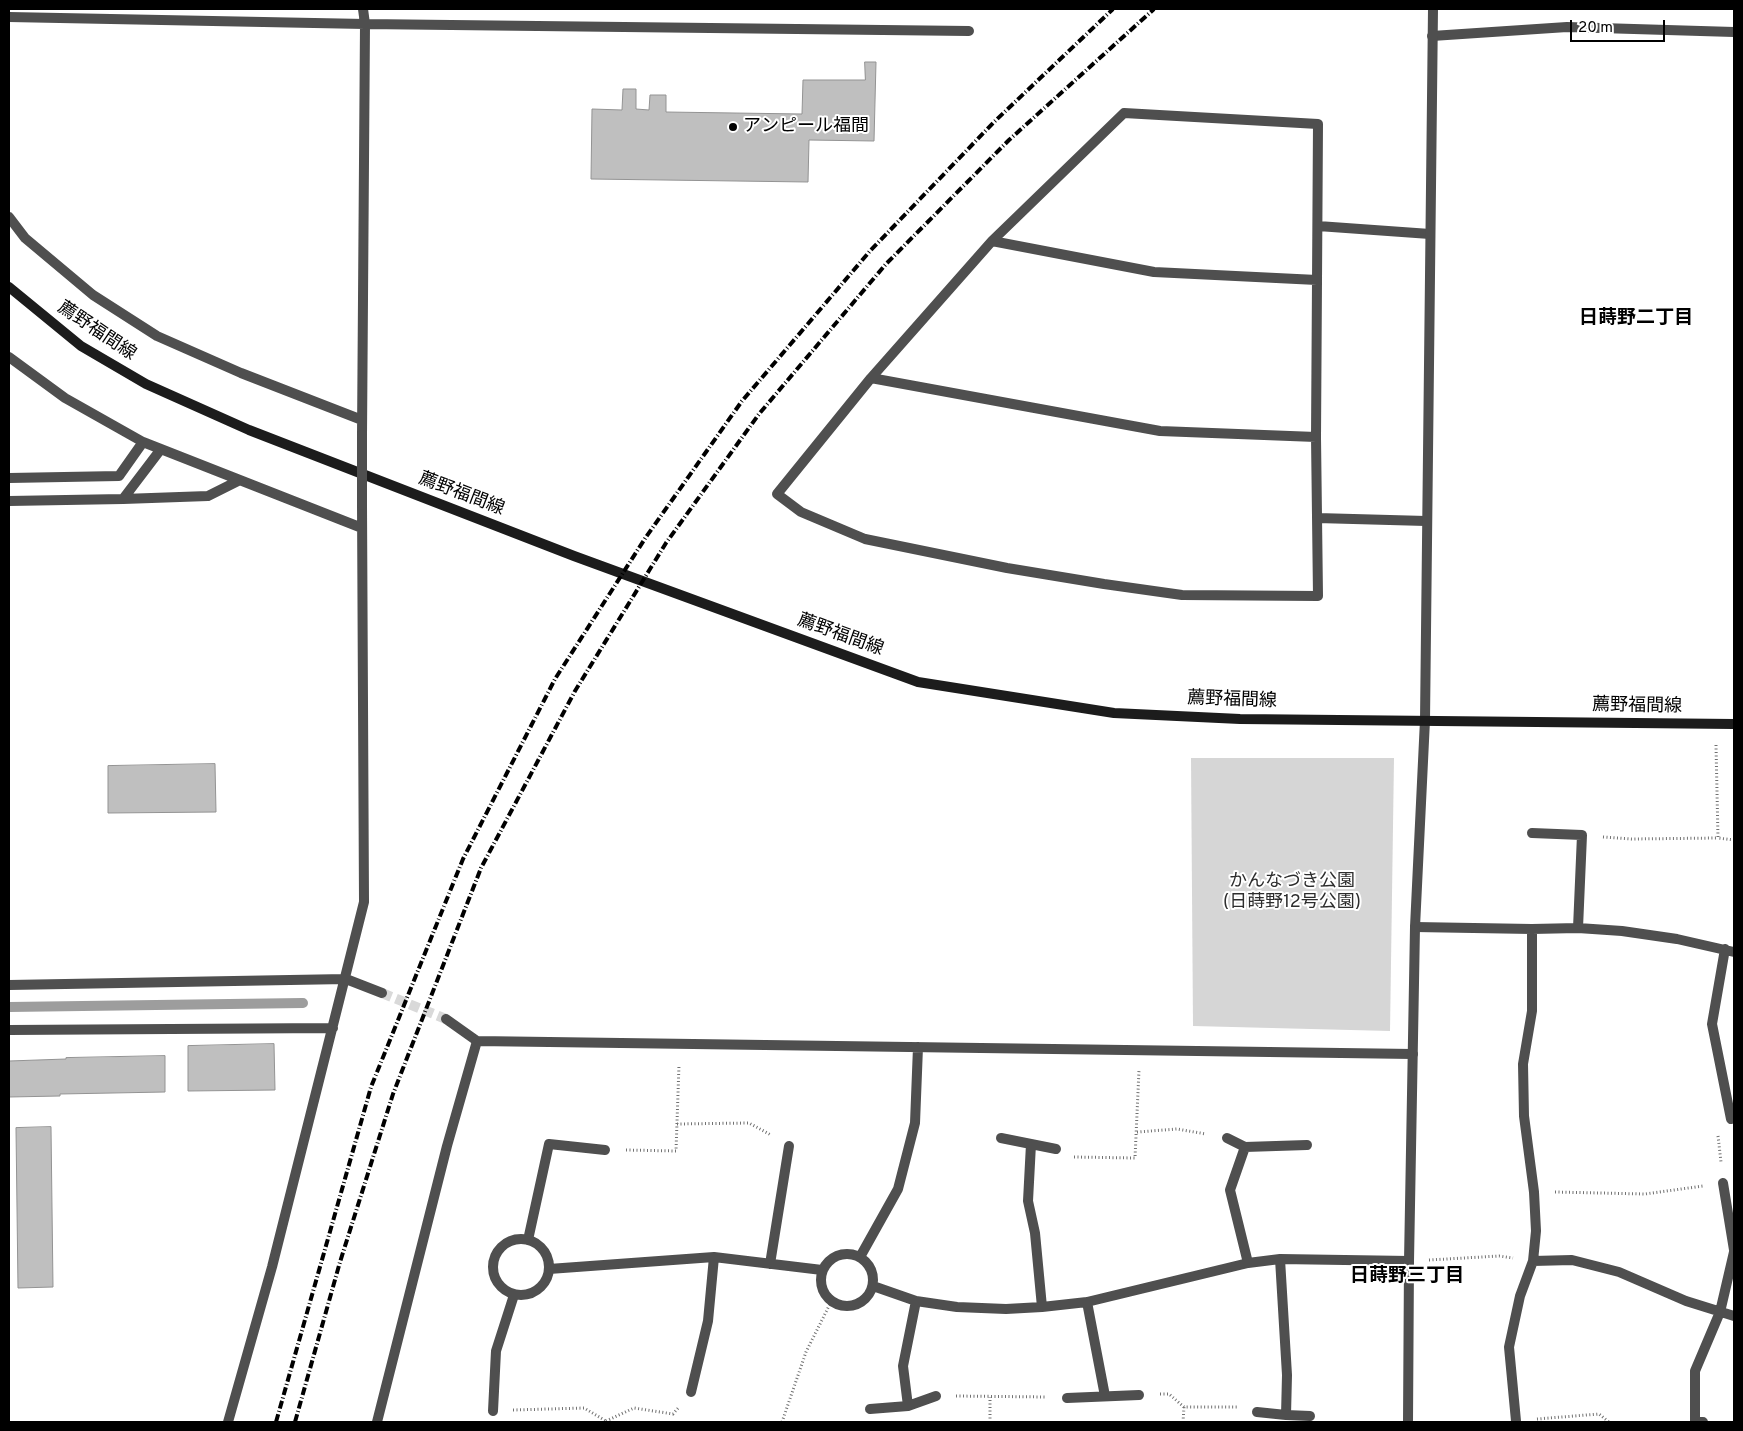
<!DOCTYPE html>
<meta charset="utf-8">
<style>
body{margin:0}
#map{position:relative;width:1743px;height:1431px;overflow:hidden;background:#fff;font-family:Overpass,sans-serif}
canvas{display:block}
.frame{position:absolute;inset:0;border:10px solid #000;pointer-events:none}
.scale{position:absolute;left:1570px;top:20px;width:95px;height:22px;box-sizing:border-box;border:2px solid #000;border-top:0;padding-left:6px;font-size:15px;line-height:18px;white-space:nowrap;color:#000;-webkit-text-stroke:4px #fff;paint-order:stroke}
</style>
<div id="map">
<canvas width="1743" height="1431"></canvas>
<div class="frame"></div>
<div class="scale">20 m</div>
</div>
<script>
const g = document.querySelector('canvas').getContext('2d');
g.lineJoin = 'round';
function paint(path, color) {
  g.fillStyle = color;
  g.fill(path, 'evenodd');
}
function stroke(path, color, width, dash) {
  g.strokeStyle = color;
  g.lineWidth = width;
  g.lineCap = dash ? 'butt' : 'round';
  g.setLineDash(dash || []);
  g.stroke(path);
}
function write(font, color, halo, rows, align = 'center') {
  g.font = font + ' Overpass,"Noto Sans JP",sans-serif';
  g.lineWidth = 4;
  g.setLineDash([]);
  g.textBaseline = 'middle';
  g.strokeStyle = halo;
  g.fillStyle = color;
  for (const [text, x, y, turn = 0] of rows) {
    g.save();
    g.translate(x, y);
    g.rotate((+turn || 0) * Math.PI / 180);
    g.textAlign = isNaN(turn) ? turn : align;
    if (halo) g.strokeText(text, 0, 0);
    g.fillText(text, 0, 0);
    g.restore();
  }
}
const green = new Path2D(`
 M1191,758H1394L1390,1031L1193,1026Z`);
const stream = new Path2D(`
 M9,1007L303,1003`);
const building = new Path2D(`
 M865,62H876L874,141L809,140L808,182L591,179L592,109L622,110L623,89H636V109L649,110L650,95H666V112L802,114L803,80H865Z
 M215,764L216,812L108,813V766Z
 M274,1044L275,1090L188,1091V1046Z
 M165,1056V1092L60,1094V1096L9,1097V1061L66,1059V1058Z
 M51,1127L53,1287L18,1288L16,1128Z`);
const minorTunnel = new Path2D(`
 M382,993L446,1019`);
const path = new Path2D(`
 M1716,745L1718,838L1734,840
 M1603,837L1631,839L1718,838
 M677,1124L749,1123L771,1135
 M1137,1132L1177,1129L1206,1134
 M1718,1136L1721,1162
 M626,1150L676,1151L679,1065
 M1074,1157L1135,1158L1139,1070
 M1555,1192L1645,1194L1703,1186
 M1429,1260L1499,1256L1513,1258
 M1160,1394H1169L1184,1407H1238
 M956,1396L1047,1397
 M513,1410L584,1408L606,1421
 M1537,1419L1599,1414L1609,1422
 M606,1421L634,1408L673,1414L679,1407
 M782,1422L806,1352L831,1302
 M990,1422V1397
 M1183,1422L1184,1407`);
const minor = new Path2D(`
 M9,17L365,24L969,31
 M1432,36L1567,27L1734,32
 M1124,113L1318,124L1316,437L1318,596L1182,595L1104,584L1007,568L865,539L801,512L777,494L871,378L992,241Z
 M9,217L25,238L93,295L157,336L241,373L362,420
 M1318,226L1430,234
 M992,241L1154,272L1317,280
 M9,357L65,398L143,442L362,528
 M871,378L1160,431L1316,437
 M362,435L365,24L363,9
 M9,478L119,476L143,442
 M123,499L208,496L240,480
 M9,501L123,499L161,449
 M1317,518L1426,521
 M1532,833L1582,835L1578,928
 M1415,927L1532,929L1578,928L1622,931L1677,939L1734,952
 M1532,929V1011L1523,1064L1524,1116L1534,1192L1536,1231L1533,1261L1572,1260L1619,1272L1686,1301L1734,1316
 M1725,949L1712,1024L1731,1119
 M9,985L346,979L382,993
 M446,1019L477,1041L1413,1054
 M9,1030L333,1028
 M1001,1138L1056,1149
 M1227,1138L1245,1147L1307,1145
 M1031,1144L1028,1201L1035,1233L1042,1307
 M1245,1147L1230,1190L1248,1263
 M1723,1183L1734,1250
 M493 1267a28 28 0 1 1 56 0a28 28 0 1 1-56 0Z
 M528,1240L549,1144L605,1150
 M821 1280a26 26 0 1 1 52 0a26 26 0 1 1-52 0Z
 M860,1257L898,1189L915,1123L918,1047
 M770,1264L789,1146
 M549,1269L714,1257L822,1270
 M873,1286L916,1301L957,1307L1006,1309L1042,1307L1087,1302L1248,1263L1280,1259L1409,1261
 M916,1301L903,1366L908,1406L936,1396
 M1087,1302L1105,1396
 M691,1392L708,1321L714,1257
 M1067,1398L1139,1395
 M870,1409L908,1406
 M493,1411L496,1351L514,1295
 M1257,1412L1286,1415L1287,1375L1280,1259
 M1286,1415L1310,1416
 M1516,1421L1509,1347L1520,1296L1533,1261
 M228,1422L272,1267L364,902L362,505
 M377,1422L447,1146L477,1041
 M1703,1422H1695V1371L1720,1312L1734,1252`);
const tertiary = new Path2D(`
 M1408,1422L1409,1261L1415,927L1425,720L1433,9`);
const secondary = new Path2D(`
 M9,287L81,346L146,384L249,430L574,556L918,682L1114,713L1240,719L1734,724`);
const rail = new Path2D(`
 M276,1422L371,1087L463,859L555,679L646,537L742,401L870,251L994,122L1113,9
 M295,1422L340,1262L393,1094L481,868L575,691L666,543L759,414L886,264L1009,140L1154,9`);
const minorBridge = new Path2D(`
 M362,435V505`);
const markers = [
 [733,127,5,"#000"]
];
const poiNames = [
 ["アンピール福間",743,127]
];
const streetNames = [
 ["薦野福間線",96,332,34],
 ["薦野福間線",461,495,21],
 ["薦野福間線",840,636,20],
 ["薦野福間線",1232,701,2],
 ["薦野福間線",1637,707,1]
];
const parkNames = [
 ["かんなづき公園",1292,882],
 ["(日蒔野12号公園)",1292,903]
];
const neighbourhoodNames = [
 ["日蒔野二丁目",1636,319],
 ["日蒔野三丁目",1407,1277]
];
paint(green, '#d6d6d6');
stroke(stream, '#9d9d9d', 10);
paint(building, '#bfbfbf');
stroke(building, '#939393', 1);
stroke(minorTunnel, '#d9d9d9', 10, [10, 5]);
stroke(path, '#717171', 3, [1, 2.5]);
stroke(minor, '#4f4f4f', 10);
stroke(tertiary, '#4f4f4f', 10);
stroke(secondary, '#1c1c1c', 10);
stroke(rail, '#000', 4, [8, 2.5, 1, 2.5]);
stroke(minorBridge, '#4f4f4f', 10);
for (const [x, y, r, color] of markers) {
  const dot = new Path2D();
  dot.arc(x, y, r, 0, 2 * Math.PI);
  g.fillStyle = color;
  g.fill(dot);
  stroke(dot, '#fff', 2);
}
write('18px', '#000', '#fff', poiNames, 'left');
write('18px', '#000', '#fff', streetNames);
write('18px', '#2d2d2d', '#fff', parkNames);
write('bold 19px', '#000', '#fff', neighbourhoodNames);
</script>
